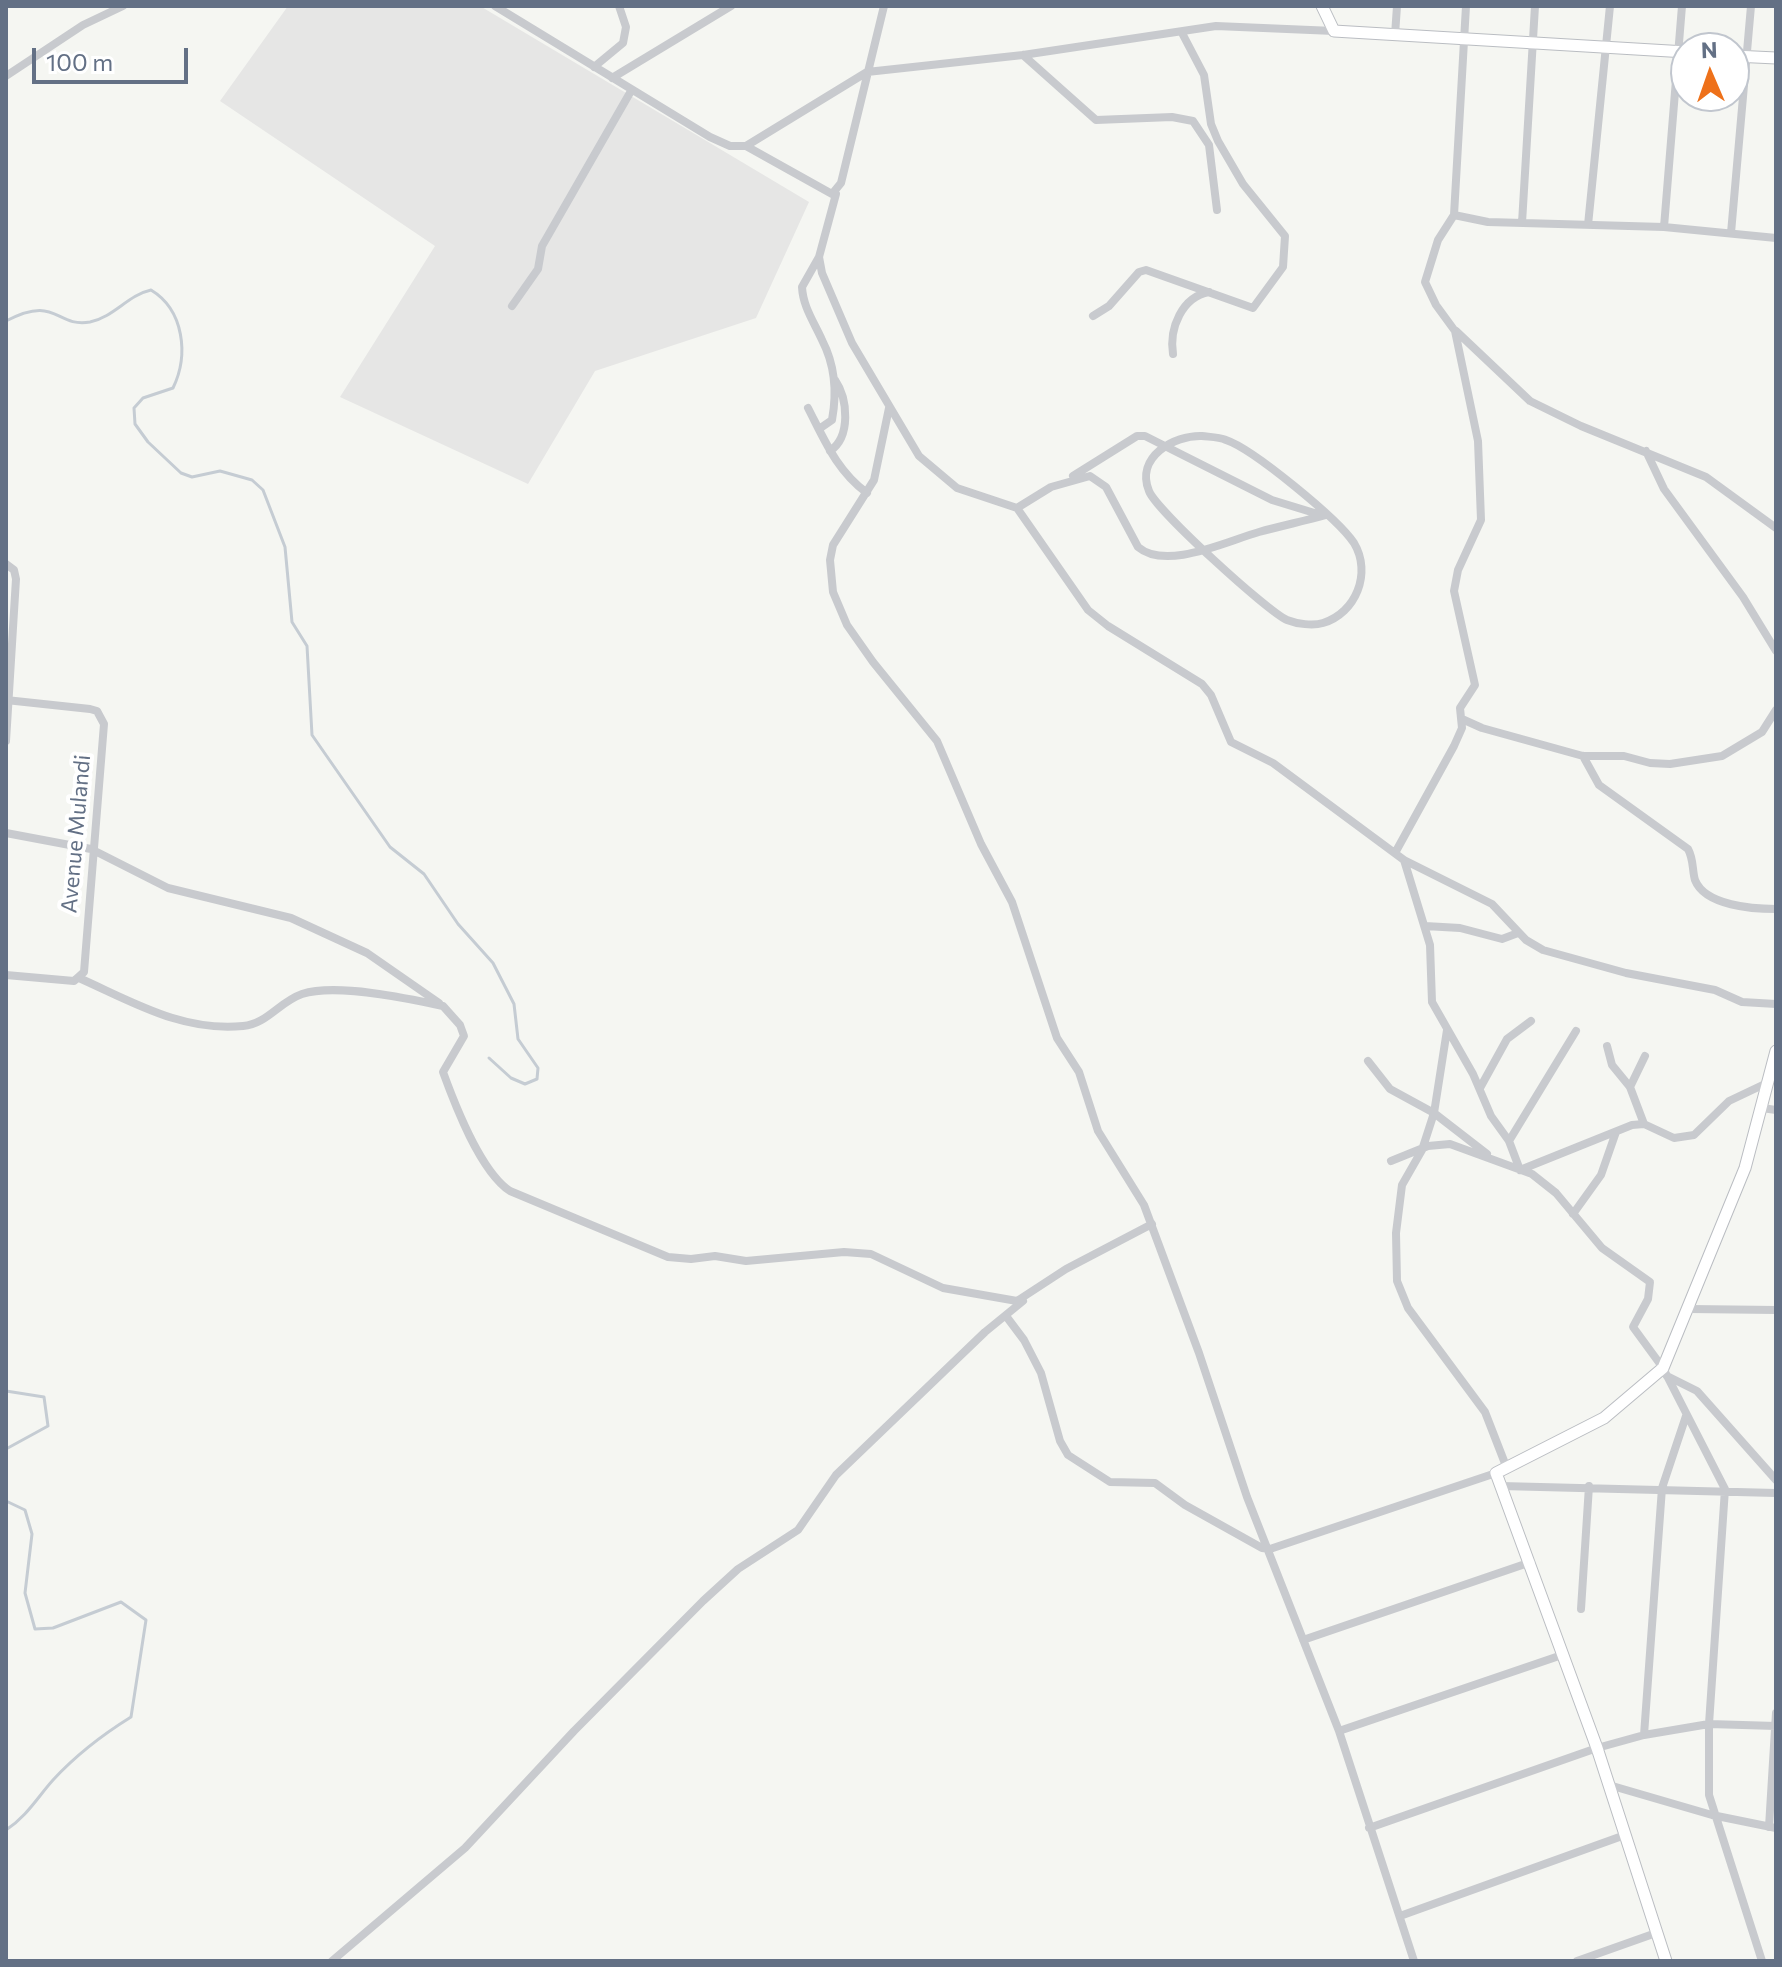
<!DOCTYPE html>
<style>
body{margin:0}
#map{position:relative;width:1782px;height:1967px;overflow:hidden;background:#f5f6f2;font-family:Commissioner,sans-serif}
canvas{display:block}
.frame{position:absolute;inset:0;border:8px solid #637085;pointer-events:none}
.north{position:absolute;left:1670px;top:32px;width:80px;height:80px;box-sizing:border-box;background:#fff;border:2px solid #c1c6ce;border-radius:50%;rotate:358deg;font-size:22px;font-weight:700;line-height:32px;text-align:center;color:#637085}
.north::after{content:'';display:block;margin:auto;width:28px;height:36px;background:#ee711a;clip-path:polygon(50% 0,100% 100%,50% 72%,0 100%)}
.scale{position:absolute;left:32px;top:48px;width:156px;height:36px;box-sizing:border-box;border:4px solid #637085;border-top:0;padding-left:10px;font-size:24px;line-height:28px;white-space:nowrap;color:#637085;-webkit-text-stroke:6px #fff;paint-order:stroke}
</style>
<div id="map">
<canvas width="1782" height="1967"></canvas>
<div class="frame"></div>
<div class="north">N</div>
<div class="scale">100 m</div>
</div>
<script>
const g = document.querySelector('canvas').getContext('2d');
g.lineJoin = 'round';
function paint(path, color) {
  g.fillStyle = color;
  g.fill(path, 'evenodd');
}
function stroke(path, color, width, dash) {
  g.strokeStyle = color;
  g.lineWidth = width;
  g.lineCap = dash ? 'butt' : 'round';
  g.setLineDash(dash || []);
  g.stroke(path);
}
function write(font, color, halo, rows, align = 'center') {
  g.font = font + ' Commissioner,sans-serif';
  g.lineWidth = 8;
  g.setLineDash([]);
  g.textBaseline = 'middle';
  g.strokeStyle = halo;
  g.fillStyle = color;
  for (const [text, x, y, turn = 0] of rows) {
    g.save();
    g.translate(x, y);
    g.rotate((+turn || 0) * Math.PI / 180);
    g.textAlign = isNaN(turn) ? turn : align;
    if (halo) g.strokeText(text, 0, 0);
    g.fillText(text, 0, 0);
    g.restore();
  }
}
const built = new Path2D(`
 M288,6H480L809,202L756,318L595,371L528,484L340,397L435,246L220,101Z`);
const stream = new Path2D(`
 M6,321C57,294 55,328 90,322C114,317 128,295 151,290C184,310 189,355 173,388L143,398L134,408L135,424L148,442L181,473L192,477L220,471L252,480L263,490L285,547L292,622L307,646L312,735L390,847L424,874L458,924L493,963L514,1004L518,1039L538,1068L537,1079L525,1084L511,1078L489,1058
 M6,1391L44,1397L48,1426L6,1449
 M6,1501L25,1510L32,1534L25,1593L35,1629L53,1628L121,1602L146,1620L131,1717C102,1735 76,1755 53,1780C37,1798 27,1816 6,1830`);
const street = new Path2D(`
 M495,6L710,137L730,146H746L832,194L841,183L884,6
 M1395,35L1397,6
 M1023,55L1096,120L1172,117L1193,121L1209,145L1217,210
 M594,67L623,43L626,27L619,6
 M6,76L83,25L123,6
 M612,78L731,6
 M746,146L867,72L1023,55L1216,26L1334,31
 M836,194L819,257L822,273L852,343L919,456L957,488L1017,508L1088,610L1108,626L1202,684L1211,695L1231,742L1273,763L1404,860L1492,904L1526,940L1543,950L1626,973L1715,990L1742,1002L1776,1004
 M1454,215L1488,222L1664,227L1776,238
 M1522,223L1535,6
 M1588,225L1610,6
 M1664,227L1682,6
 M1731,233L1751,6
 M819,257L802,287C803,307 814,322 822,340C835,365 837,393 832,420L819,429
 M512,306L538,269L542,246L631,91
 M1093,316L1109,306L1139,272L1146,270L1253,308L1283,267L1285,236L1243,184L1218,141L1211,124L1204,75L1182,33
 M1456,331L1530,401L1581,426L1706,477L1776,528
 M1173,354C1169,328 1182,297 1209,292
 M808,408C825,441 837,471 867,493
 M889,408L874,480L833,545L830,560L833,592L847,625L873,662L937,741L981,844L1012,902L1057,1038L1079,1072L1098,1131L1144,1205L1199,1353L1247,1497L1339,1731L1414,1961
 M1202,436C1210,437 1219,437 1226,440C1253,449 1338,519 1354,543C1372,573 1356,613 1323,623C1313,626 1297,624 1287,620C1268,612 1156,510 1149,491C1135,457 1174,435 1202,436Z
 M830,451C851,437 848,399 835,380
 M1646,451L1664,489L1743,597L1776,651
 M1073,476L1137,436H1145L1272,500L1321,515
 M1017,508L1051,487L1090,476L1106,487L1138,547C1166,571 1227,541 1259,532C1281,526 1304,521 1326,515
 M6,564L14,570L16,579L6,741
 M6,700L90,709L97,711L104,724L84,972L74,981L6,975
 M1462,719L1482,728L1583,756H1624L1650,763L1670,764L1722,756L1762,732L1776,710
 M1583,756L1599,785L1688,849C1694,860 1692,870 1695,880C1705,906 1754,909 1776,909
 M6,833L91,849L168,888L291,918L367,953L439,1003
 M1395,853L1454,746L1462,728L1460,708L1475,685L1454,591L1458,570L1481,520L1478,441L1455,331L1436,305L1425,282L1438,240L1454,215L1466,6
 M1404,860L1430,945L1432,1002L1473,1074L1491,1116L1509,1141L1520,1170
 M1425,926L1460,928L1502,939L1518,933
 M79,978C133,1002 182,1032 243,1026C267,1024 279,1002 302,994C336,983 407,998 443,1006L460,1025L464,1036L443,1072C455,1105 480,1171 510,1191L668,1257L691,1259L715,1256L746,1261L844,1252L871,1254L943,1288L1017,1301L1066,1269L1152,1224
 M1447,1030L1434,1113L1422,1150L1402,1185L1396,1233L1397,1281L1408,1308L1485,1412L1506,1466
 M1607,1046L1612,1065L1630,1087L1644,1124
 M1368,1061L1390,1089L1434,1113L1487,1154
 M1630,1087L1645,1056
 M1480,1088L1507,1039L1531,1021
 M1762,1108L1776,1110
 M1509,1141L1576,1031
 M1391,1161L1428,1146L1450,1144L1532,1174L1556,1193L1602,1248L1650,1282L1648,1299L1633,1327L1663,1368L1725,1489L1709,1724V1795L1762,1961
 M1520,1170L1632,1125L1644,1124L1674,1138L1694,1135L1729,1101L1769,1082
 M1573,1214L1601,1175L1616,1132
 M1690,1309L1776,1310
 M1006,1316L1024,1340L1041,1373L1060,1441L1068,1455L1110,1482L1155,1483L1185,1505L1262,1548L1270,1549L1496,1473
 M1667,1376L1697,1391L1776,1480
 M1501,1486L1776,1493
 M1581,1609L1589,1486
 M1303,1640L1531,1562
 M1339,1731L1562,1655
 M1644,1735L1709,1724L1776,1726
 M1609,1785L1712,1815L1776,1828
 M1769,1827L1776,1713
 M1369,1828L1597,1748L1644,1735L1662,1488L1686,1416
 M1400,1916L1625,1835
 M332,1961L465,1848L574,1731L703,1601L738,1569L798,1530L836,1475L985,1332L1023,1301
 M1577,1961L1656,1933`);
const secondary = new Path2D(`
 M1322,6L1334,31L1686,52
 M1734,56L1776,58
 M1666,1961L1597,1748L1496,1473L1604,1418L1663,1368L1745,1168L1776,1051`);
const streetNames = [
 ["Avenue Mulandi",76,834,-85]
];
paint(built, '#e6e6e5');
stroke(stream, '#c5ccd3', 3);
stroke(secondary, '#babdc2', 13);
stroke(street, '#c8cace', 8);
stroke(secondary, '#fff', 11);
write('22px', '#637085', '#fff', streetNames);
</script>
